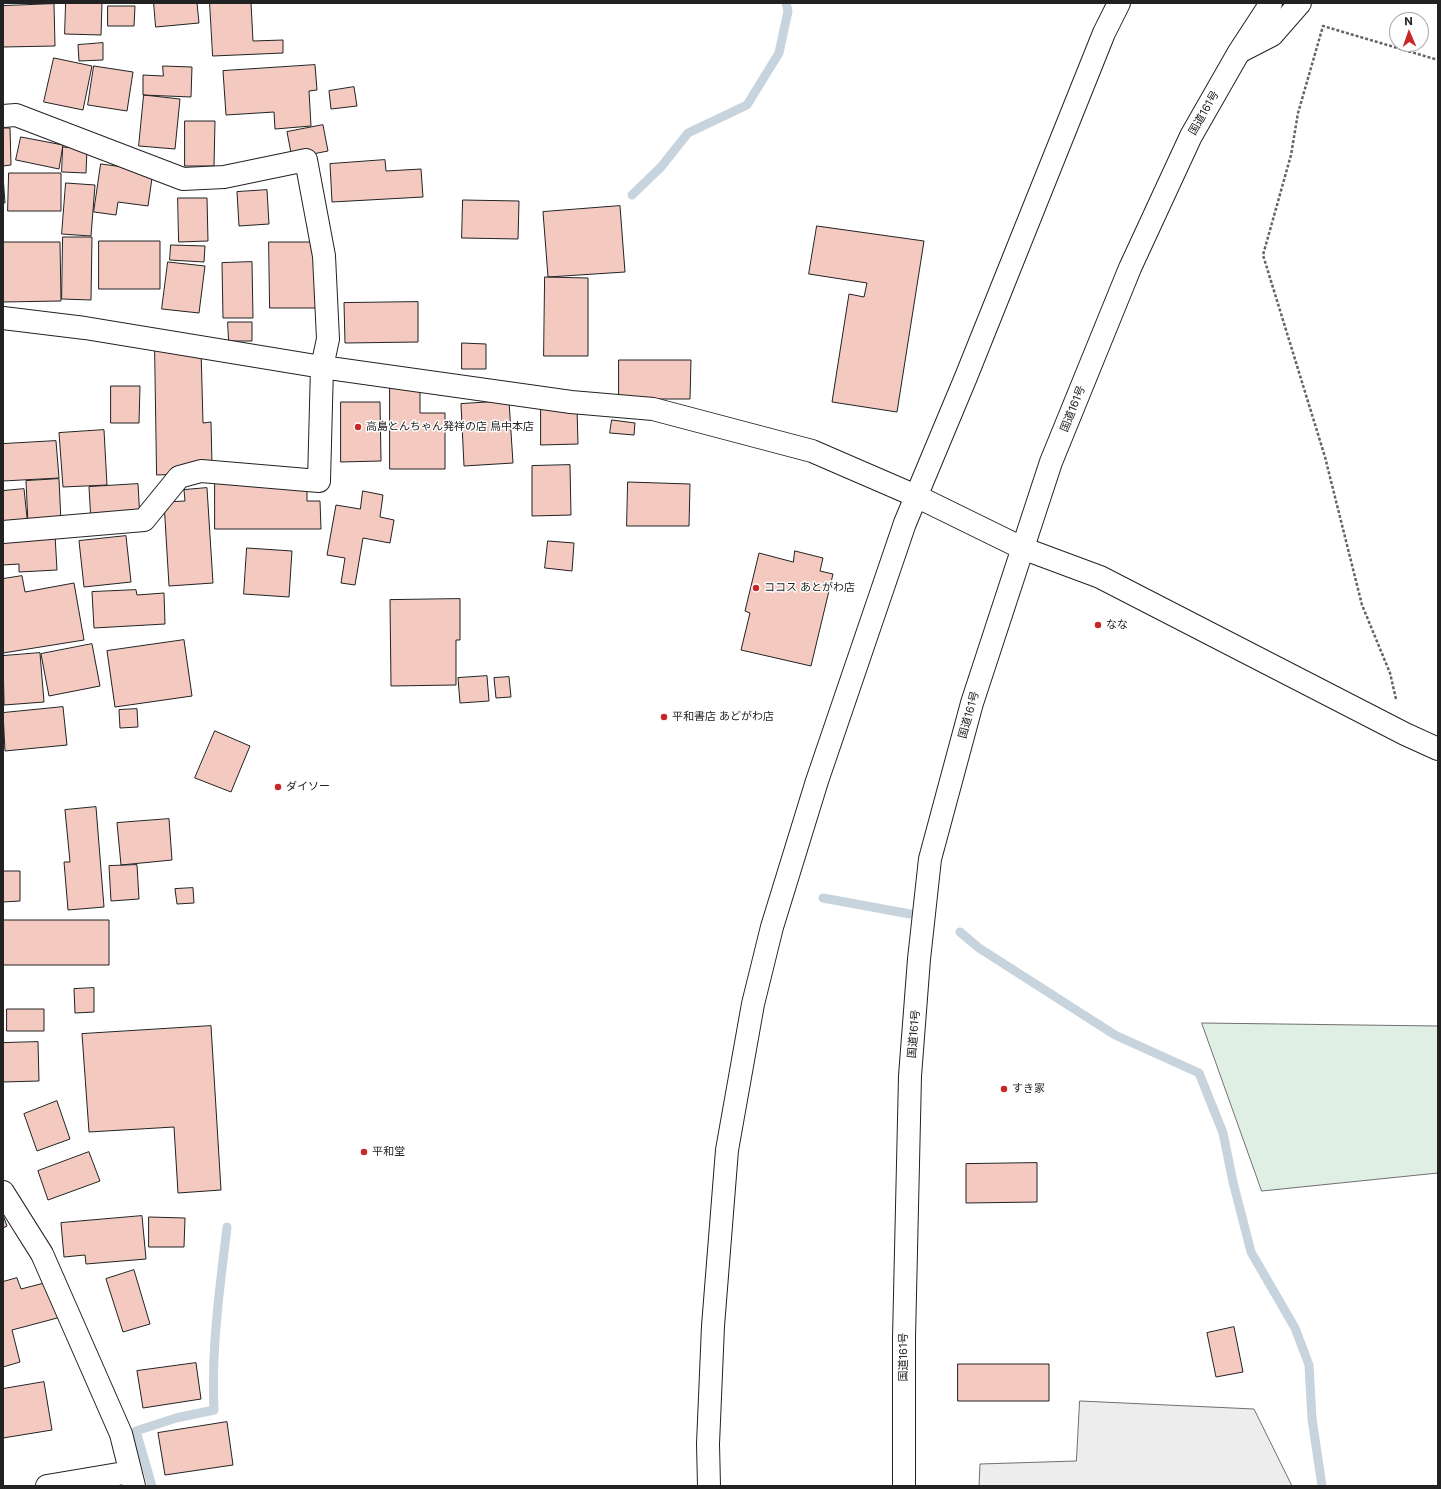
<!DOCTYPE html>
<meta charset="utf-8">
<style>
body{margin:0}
#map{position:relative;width:1441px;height:1489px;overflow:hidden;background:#fff;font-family:Inter,sans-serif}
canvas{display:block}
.frame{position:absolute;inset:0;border:4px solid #222;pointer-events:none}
.north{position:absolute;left:1389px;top:12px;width:40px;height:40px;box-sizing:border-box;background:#fff;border:1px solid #a7a7a7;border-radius:50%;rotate:358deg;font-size:11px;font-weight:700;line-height:16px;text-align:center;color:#222}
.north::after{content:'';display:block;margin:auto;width:14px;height:18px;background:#c62828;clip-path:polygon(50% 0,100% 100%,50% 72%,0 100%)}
</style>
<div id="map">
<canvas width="1441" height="1489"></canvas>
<div class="frame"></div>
<div class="north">N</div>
</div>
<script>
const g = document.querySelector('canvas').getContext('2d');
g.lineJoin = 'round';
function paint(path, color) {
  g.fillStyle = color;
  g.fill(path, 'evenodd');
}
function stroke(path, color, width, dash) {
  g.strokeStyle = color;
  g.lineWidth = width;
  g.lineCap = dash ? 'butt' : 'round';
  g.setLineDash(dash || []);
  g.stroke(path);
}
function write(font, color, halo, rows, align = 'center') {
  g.font = font + ' Inter,"Noto Sans JP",sans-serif';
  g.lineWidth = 3;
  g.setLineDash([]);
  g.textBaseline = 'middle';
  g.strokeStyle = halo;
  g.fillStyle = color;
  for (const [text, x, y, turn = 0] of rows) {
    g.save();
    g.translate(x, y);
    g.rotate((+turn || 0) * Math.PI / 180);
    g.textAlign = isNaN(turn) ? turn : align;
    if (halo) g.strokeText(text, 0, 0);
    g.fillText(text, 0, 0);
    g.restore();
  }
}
const green = new Path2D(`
 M1202,1023L1438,1026V1173L1262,1191Z`);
const parking = new Path2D(`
 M1080,1401L1254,1409L1292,1486H979L980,1464L1076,1461Z`);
const stream = new Path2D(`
 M632,195L661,167L688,133L747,105L779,53L788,11L786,3
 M823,898L910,914
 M960,932L979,948L1115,1035L1199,1073L1223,1133L1233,1182L1251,1252L1295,1328L1309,1365L1312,1419L1322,1486
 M152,1486L136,1431L176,1418L214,1410C211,1349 220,1287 227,1227`);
const building = new Path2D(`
 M66,3H102L101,35L65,34Z
 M154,3H197L199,23L156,27Z
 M210,3H251L253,41L283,40V53L213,56Z
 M54,4L55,46L3,47V6Z
 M108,6H135L134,26H108Z
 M103,43V60L79,61L78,45Z
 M54,58L92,66L83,110L44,102Z
 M315,65L317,90L309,91L311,126L275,129L274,112L226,115L223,71Z
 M94,66L133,72L127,111L88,105Z
 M163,66L192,67L191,97L143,95V75L163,76Z
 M354,87L357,106L331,109L329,91Z
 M144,95L180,99L175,149L139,146Z
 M185,121H215L214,166H185Z
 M323,125L328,151L292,158L287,132Z
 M3,128H10L11,165L3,166Z
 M21,137L63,145L59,169L16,160Z
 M63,147L87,149L86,173L62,172Z
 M385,160L386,171L421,169L423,197L332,202L330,164Z
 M101,164L153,171L148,206L118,202L116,215L94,212Z
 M9,173H61V211H8Z
 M3,176L5,203H3Z
 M66,183L95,185L91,236L62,234Z
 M267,190L269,224L239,226L237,192Z
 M178,198H207L208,241L179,242Z
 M463,200L519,201L518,239L462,238Z
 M620,206L625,272L548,277L543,212Z
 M817,226L924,241L897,412L832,402L849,294L864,297L867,283L809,274Z
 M63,237H92L91,300L62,299Z
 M99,241H160V289H99Z
 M3,242H60L61,301L3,302Z
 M269,242H318V308H270Z
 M171,245L205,246L204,262L170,260Z
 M168,262L205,266L199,313L162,309Z
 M252,262L253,318H223L222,263Z
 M545,277L588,278V356H544Z
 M418,302V342L345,343L344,303Z
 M228,322H252V341H229Z
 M462,343L486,344V369H462Z
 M155,349H201L203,423L211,422L212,465L183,474L157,475Z
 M619,360H691L690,399H619Z
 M111,386H140L139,423H111Z
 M390,387H420V413H445V469H390Z
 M509,401L513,463L464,466L461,404Z
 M341,402H380L381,461L341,462Z
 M541,408H577L578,444L541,445Z
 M612,420L635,423L634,435L610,433Z
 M104,430L107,485L63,487L59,433Z
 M56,441L59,478L3,481V444Z
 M570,465L571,515L532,516V466Z
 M59,479L61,522L28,524L26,481Z
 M215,480L307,486V501H320L321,529H215Z
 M628,482L690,484L689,526H627Z
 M138,484L140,519L91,522L89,487Z
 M207,488L213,583L169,586L164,502L185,501L184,490Z
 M24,489L28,527L3,529V491Z
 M363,491L383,495L380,517L394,520L390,543L363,538L355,585L341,583L345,558L327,555L336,505L360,509Z
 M55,535L57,570L19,572V564L3,565V538Z
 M126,536L131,582L84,587L79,541Z
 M548,541L574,543L572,571L545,568Z
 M247,548L292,551L289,597L244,594Z
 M795,551L823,558L820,571L833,574L811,666L741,650L750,613L745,611L759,553L793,562Z
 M22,576L25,592L74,583L84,640L3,653V579Z
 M136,590L137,595L164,593L165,624L94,628L92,592Z
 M460,599V640H456V685L391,686L390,600Z
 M184,640L192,696L115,707L107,651Z
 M92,644L100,686L49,696L41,654Z
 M40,653L44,702L4,705L3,656Z
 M487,676L489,701L460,703L458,678Z
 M509,677L511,697L496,698L494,678Z
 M63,707L67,745L5,751L3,713Z
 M137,709L138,727L120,728L119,710Z
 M215,731L250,746L231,792L195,778Z
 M96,807L104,907L68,910L64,862H70L65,810Z
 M169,819L172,860L121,865L117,823Z
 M137,865L139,899L111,901L109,866Z
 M3,871H20V901L3,902Z
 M193,888L194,903L177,904L175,889Z
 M3,920H109V965H3Z
 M94,988V1012L75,1013L74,989Z
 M7,1009H44V1031H7Z
 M211,1026L221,1190L178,1193L174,1127L89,1132L82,1034Z
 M38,1042L39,1081L3,1082V1043Z
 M57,1101L70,1139L37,1151L24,1114Z
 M89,1152L100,1181L48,1200L38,1171Z
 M1037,1163V1202L966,1203V1164Z
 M3,1215L7,1226L3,1228Z
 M142,1216L146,1259L86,1264L85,1255L64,1257L61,1223Z
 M149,1217L185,1218L184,1247H149Z
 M134,1270L150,1324L123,1332L106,1279Z
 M17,1278L21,1289L52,1281L61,1317L12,1330L20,1362L3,1367V1282Z
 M1234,1327L1243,1372L1216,1377L1207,1333Z
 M196,1363L201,1399L143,1408L137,1371Z
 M958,1364H1049V1401H958Z
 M44,1382L52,1430L3,1438V1389Z
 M227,1422L233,1465L165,1475L158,1433Z`);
const path = new Path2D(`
 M1396,699L1390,673L1362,605L1325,457L1263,255L1291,155L1298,113L1323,26L1438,60`);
const minor = new Path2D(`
 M3,116L16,115L183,179L224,177L306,160L324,256L328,339L322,367L319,481L201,471L179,477L144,520L3,532
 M3,318L85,328L322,367L571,402L653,409L812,451L916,496L1022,548L1100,577L1405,734L1438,749
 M3,1192L42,1254L121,1434L134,1486
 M47,1486L130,1472`);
const highway = new Path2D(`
 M1241,51L1272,35L1300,3
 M709,1486L708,1444L713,1326L727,1150L753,1004L772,927L817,781L905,523L966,377L1104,33L1119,3
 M904,1486V1338L910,1076L919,959L930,859L972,703L1051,462L1130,268L1191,136L1239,52L1271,3`);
const markers = [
 [358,427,4,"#c62828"],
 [756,588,4,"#c62828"],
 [1098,625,4,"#c62828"],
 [664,717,4,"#c62828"],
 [278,787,4,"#c62828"],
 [1004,1089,4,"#c62828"],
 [364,1152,4,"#c62828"]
];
const streetNames = [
 ["国道161号",1204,113,-60],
 ["国道161号",1073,409,-68],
 ["国道161号",969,715,-74],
 ["国道161号",914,1034,-85],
 ["国道161号",904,1357,-90]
];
const poiNames = [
 ["高島とんちゃん発祥の店 鳥中本店",366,427],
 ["ココス あとがわ店",764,588],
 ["なな",1106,625],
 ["平和書店 あどがわ店",672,717],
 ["ダイソー",286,787],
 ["すき家",1012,1089],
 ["平和堂",372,1152]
];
paint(green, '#e0efe3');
stroke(green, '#6f6f6f', 1);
paint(parking, '#ededed');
stroke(parking, '#6f6f6f', 1);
stroke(stream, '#c7d3dd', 9);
paint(building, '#f3c9c0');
stroke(building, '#222', 1);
stroke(minor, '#222', 24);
stroke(highway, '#222', 24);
stroke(path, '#646464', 2.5, [3, 2]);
stroke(minor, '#fff', 22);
stroke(highway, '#fff', 22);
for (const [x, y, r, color] of markers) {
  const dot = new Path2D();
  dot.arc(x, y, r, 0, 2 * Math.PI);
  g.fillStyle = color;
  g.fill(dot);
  stroke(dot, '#fff', 1.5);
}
write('11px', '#222', '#fff', streetNames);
write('11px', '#222', '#fff', poiNames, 'left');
</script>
